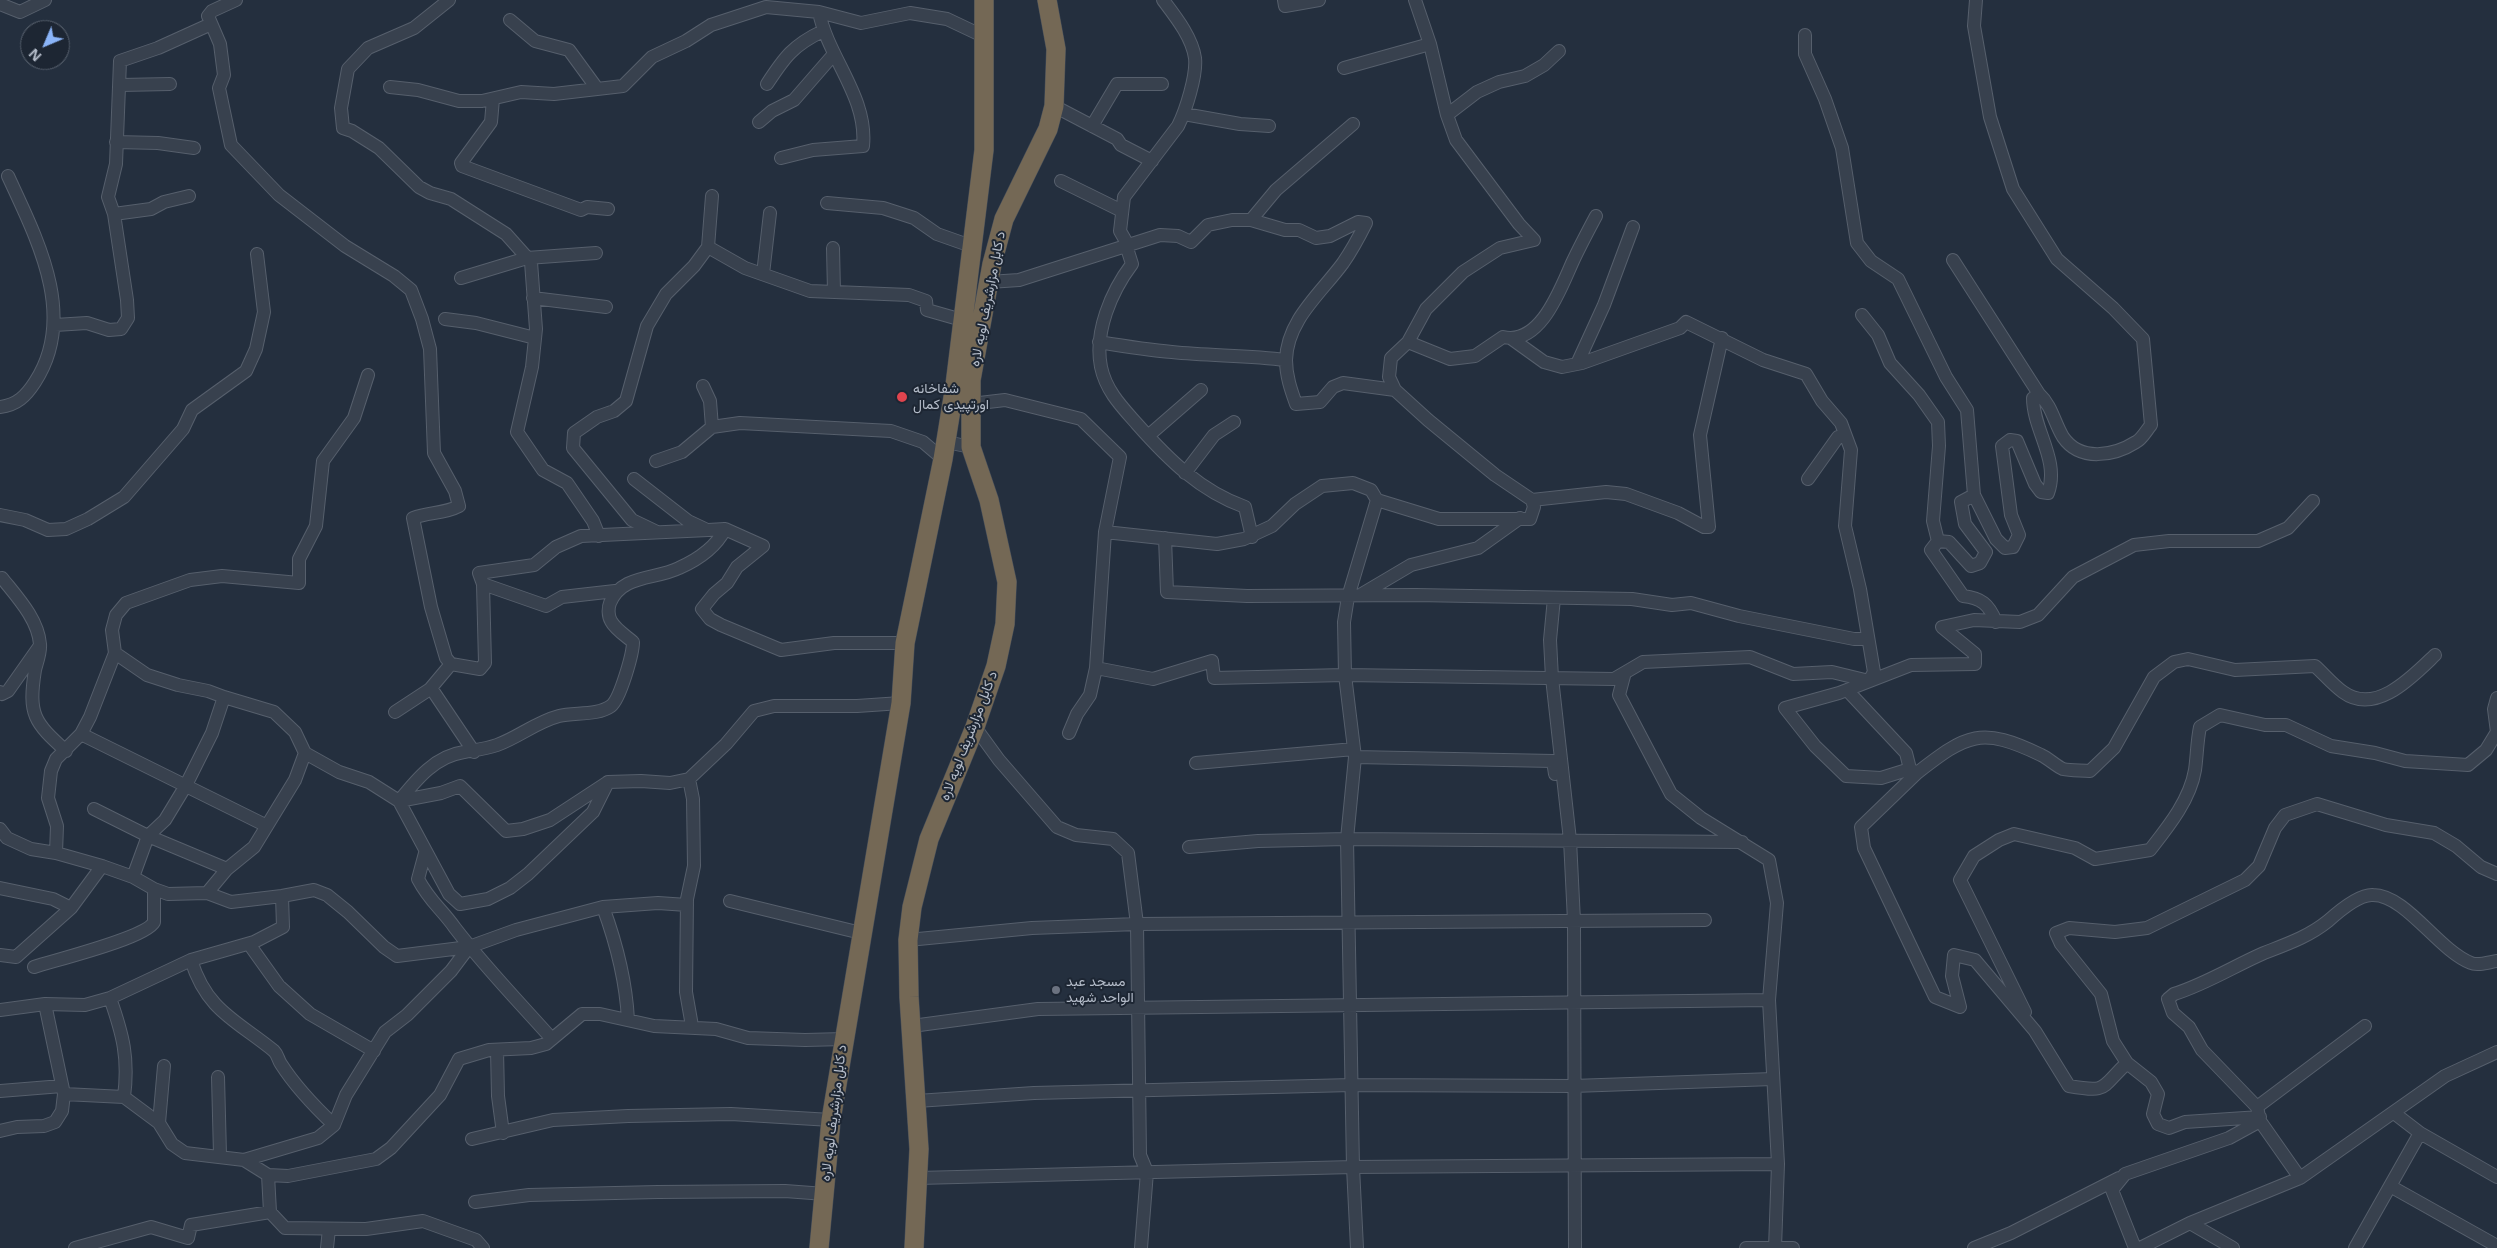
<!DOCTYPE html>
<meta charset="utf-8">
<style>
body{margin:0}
#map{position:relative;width:2497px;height:1248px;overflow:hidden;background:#242f3e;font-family:"Noto Sans",sans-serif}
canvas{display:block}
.north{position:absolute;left:20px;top:20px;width:50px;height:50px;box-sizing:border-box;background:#1d2633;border:1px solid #59626f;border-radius:50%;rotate:225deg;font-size:14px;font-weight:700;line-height:20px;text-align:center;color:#b4bcc9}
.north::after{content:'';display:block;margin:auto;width:18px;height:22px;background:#8ab4f8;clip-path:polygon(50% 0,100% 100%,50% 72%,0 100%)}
</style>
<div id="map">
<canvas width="2497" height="1248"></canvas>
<div class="north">N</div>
</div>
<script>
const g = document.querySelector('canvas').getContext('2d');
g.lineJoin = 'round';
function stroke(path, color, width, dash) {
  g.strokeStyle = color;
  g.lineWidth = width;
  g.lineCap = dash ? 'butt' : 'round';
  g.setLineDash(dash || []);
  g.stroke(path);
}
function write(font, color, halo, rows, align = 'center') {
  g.font = font + ' "Noto Sans",Vazirmatn,sans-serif';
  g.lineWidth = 4;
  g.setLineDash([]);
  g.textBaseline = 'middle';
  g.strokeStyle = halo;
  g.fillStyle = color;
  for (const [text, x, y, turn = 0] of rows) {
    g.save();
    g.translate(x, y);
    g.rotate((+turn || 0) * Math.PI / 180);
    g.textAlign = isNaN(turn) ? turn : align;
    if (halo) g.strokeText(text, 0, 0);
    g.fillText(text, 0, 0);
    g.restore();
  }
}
const minor = new Path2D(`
 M236,0L212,11L208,16L220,44L224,75L219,88L231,145L279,195L345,246L394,276L411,290L422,319L430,349L434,453L455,491L459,506C444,514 429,512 413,518L431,607L446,658L451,664L480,669L485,663L483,584L479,573L534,565L556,547L581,536L708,530L725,529L763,546L737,567L727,583L714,594L702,609L710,619L721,625L781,650L834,643H905
 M449,0L414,28L368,48L348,69L341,108L343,128L352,131L379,148L419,187L430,193L451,199L506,234L531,262L536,329L532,367L517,432L543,470L567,483L593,521L599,536
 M1284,0L1285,6L1319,0
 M1415,0L1430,44L1447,115
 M1976,0L1974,26L1990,117L2013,189L2057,259L2113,308L2143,339L2151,425C2146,431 2142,439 2136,442C2114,456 2080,462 2063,437C2054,422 2052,406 2039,394L2033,398C2033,430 2060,460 2048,493L2041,492L2035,484L2017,441L2010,440L2002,446L2011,515L2019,535L2013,547L2005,548L1996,539L1974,495L1961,502L1965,524L1986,552L1980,563L1971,566L1949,542L1938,541L1931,550L1963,596C1981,598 1989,604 1996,622
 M0,4L20,12L45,0
 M510,20L535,41L569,50L596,87
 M1805,35V54L1825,99L1842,148L1857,243L1871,261L1898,279L1946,377L1967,410L1974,495
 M1344,68L1430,44
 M767,84C784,58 793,45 823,31
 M121,85L170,84
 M390,87L418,90L459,101H482L521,92L554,94L623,86L652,57L686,41L711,25L766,7L819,12L861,23L910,13L947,19L985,37
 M493,99L491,122L461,163L462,166L581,210L587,207L608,209
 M1054,106L1117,139L1121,145L1152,161
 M1184,114L1240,124L1269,126
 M759,122L772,111L794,100L834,54
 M1092,126L1117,84H1162
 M116,142L158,143L194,148
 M781,158L813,150L863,146C868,97 828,58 819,12
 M1061,181L1122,211
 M827,203L883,208L914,218L937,234L971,246
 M114,214L151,209L164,202L189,196
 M1251,220L1276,190L1353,124
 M1126,245L1132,264C1111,292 1094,332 1101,367C1106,391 1122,407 1137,424C1168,459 1200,491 1245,507L1252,537
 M1128,245L1120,231L1124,197L1178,126C1186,110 1197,75 1195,58C1192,37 1175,16 1163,0
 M708,247L745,268L810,291L909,295L926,301L927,310L962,320
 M833,248L834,292
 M1953,260L2039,394
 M763,274L770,213
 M461,278L527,258L596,253
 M989,282L1019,280L1160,235L1178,236L1191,242L1208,225L1232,220H1251L1285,230H1299L1316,238L1330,236L1358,222L1366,223C1359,237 1352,250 1343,263C1321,293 1287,320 1286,360C1286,376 1291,390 1296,404L1320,402L1333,387L1343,383L1395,390
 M533,298L606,307
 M1862,315L1878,335L1890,363L1919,395L1938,422L1939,446L1933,521L1938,541
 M445,319L476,323L535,338
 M55,325L87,323L109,330L121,329L128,318L127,300L114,214L108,197L116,164L120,61L158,48L211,24
 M1099,342C1123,346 1147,350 1172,352C1210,356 1248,355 1286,360
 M1408,342L1450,359L1475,356L1503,337C1541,346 1561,287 1573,261C1580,246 1588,231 1596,216
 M1577,364L1604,305L1633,227
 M703,386L710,401L712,427
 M971,404L1005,400L1081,419L1120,457L1105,532L1096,668L1090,695L1077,714L1069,733
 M0,407C17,405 26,396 35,382C78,316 37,239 8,176
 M1148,436L1201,390
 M946,442L971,447
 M656,461L682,452L712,427L740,423L891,431L923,442L943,459
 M1185,473L1214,435L1234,422
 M634,479L688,521L705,529
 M1808,479L1838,437L1844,436
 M1532,500L1606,492L1626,494L1678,513L1704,527H1709L1700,435L1722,338
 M0,515L25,520L48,530L66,529L88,519L124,497L183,429L192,410L246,371L256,349L264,312L257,254
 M657,532L632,520L573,448L574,433L597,417L614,411L626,401L647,326L666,294L694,266L708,247L712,196
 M1105,532L1217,544L1244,539L1272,526L1295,504L1322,486L1353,483L1371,490L1377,500L1439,519H1530L1534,507L1532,500L1495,475L1428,420L1395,390L1389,377L1391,358L1408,342L1426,309L1463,272L1500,248L1534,240L1519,224L1456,140L1447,115L1477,92L1499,82L1525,76L1544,65L1559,51
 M1165,538L1167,592L1247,596L1416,595L1632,599L1672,605L1691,603L1739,616L1854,639H1868
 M2,578C17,597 38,619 40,644C41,652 37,662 35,670C28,715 34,722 66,751
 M483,584L546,606L562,597L615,591
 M1362,594L1411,565L1478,548L1520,518
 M1554,598L1550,640L1552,678L1570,840L1574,921L1575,1248
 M115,653L147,675L178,685L208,691L224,697L274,712L295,732L305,753L339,772L369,782L399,801L449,894L460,904L488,899L510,888L528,874L593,812L608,782
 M1096,668L1153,679L1212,661L1214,678L1345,675L1614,679L1643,662L1750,657L1793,674L1832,672L1869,681L1874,672L1860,589L1845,526L1851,450L1841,423L1822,401L1806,374L1763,360L1686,322L1680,328L1582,363L1562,367L1544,362L1512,339
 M1624,676L1619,695L1671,794L1701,818L1769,860L1777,903L1769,1000L1778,1164L1775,1248
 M431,688L474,752
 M1847,690L1906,753L1910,769
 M0,692L2,694L8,691L39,647
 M395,712L430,689L451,664
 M975,727L999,760L1057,827L1076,835L1113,839L1128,853L1137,924L1140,1155L1147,1172L1141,1248
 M81,734L267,826
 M1355,757L1553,761L1555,774
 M1196,763L1354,749
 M1917,773C1967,734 1981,726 2041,755C2048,758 2056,766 2063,769C2071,771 2082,770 2090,771L2114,748L2154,677L2174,662L2188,659L2235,670L2315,666C2324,674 2333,685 2343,692C2376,716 2413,676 2435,655
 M689,779L693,799L694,866L687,899L686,992L692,1026
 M399,801L441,793L460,786L506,831L523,829L550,820L608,782L641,781L670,783L689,779L726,744L754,711L774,706H857L901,703
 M399,801C416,780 435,756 464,752C475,750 486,749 497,745C519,737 536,722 559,716C574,712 597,716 611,706C620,699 633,654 633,642C626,636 615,629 611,621C608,616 608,608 610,603C622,574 655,580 679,568C697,560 716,547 725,529
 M94,809L148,836L227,869
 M0,829L7,838L31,849L56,853L102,866L133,877L154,889L168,894L207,893L231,902L282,896L314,890L327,895L348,912L384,947L397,956L469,947L516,930L603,907L658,903L687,905
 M1189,847L1258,841L1347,839L1742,842
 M56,853L57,826L48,798L51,771L56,759L81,734L90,717L115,653L112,630L116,615L126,603L190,580L222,576L299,583V559L316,526L323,461L354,418L368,375
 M425,853L418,879C430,902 441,908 455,928C485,967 519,1002 552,1039
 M133,877L148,836L165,820L185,787L212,733L224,697
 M0,888L53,899L71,908
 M207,893L227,869L254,847L295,780L305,753
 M730,901L861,933
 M603,907C617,945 626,980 628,1020
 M908,940L1032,928L1137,924L1705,920
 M249,944L279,986L310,1014L374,1051
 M0,955L16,957L71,908L102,866
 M191,960C207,1011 236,1020 274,1051C278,1055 278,1060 281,1064C295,1086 315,1107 334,1125
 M34,967C55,960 146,938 154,922V889
 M110,998C123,1035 129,1058 124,1097
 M0,1010L45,1004L85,1005L110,998L191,960L254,942L283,927L282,896
 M2025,1012L1960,880L1974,856L1999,840L2014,834L2075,848L2095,859L2150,850C2168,827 2190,800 2195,770C2197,756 2197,741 2200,727L2220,715L2265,725H2286L2331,746L2375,753L2405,761L2468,765L2486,750L2497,732L2494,709L2497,698
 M912,1026L1038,1009L1769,1000
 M2365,1026L2257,1107L2260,1121L2300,1178L2445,1076L2497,1052
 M497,1050L498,1096L503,1133
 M2127,1063L2113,1041L2101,994L2061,944L2056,933L2069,928L2115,932L2147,928L2245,880L2259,866L2275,828L2285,815L2317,804L2386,825L2434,833L2456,846L2481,867L2497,874
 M218,1077L220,1155
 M0,1091L62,1086
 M64,1094L124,1097L159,1123L172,1144L185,1153L244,1160L268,1175L288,1176L376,1159L391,1148L440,1095L459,1059L489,1050L531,1048L546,1044L582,1014H600L654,1026L716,1029L748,1038L805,1040L844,1039
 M917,1101L1034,1093L1352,1085L1573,1086L1773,1079
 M2257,1107L2202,1050L2189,1027L2173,1013L2168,999L2174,994C2206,984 2234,966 2264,953C2287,944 2308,937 2328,921C2338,912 2359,894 2373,895C2406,895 2438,950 2471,963C2477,966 2490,962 2497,961
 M2394,1113L2420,1133L2497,1177
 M2260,1117L2185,1122L2169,1128L2158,1124L2153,1114L2158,1094L2151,1082L2127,1063C2100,1088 2109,1093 2069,1086L2035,1031L1975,960L1954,955L1952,976L1960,1007L1935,997L1864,848L1861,827L1917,773L1910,769L1881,778L1846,776L1815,746L1785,708L1839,693L1911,665L1975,664V654L1942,627L1974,620L2020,622L2038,615L2073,577L2134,545L2169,541H2258L2288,528L2313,501
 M159,1123L164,1066
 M0,1131L17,1127L44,1126L55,1122L62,1111L64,1094L45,1004
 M472,1139L553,1120L628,1116L731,1114L831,1120
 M244,1160L318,1138L334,1125L346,1095L385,1032L407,1015L451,971L469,947
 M268,1175L270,1212
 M918,1178L1353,1167L1778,1164
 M2390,1186L2497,1246
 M475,1202L529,1195L658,1192L785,1191L825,1194
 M2190,1223L2233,1248
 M75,1248L151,1227L188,1238L191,1225L270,1212L285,1228L366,1229L423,1221L476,1240L483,1248
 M327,1248L329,1229
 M1357,1248L1353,1167L1347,839L1355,757L1345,675L1344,622L1348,597L1377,500
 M1746,1248H1793
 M1974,1248L2011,1233L2119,1178
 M2135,1248L2112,1190L2125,1174L2229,1138L2260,1121
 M2140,1248L2190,1223L2300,1178
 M2355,1248L2420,1133`);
const highway = new Path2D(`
 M819,1248L831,1120L901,703L905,643L943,459L955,385L984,150V0
 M914,1248L919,1149L909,997L908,940L912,907L929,839L975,727L996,666L1005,624L1007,582L989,500L971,447V380L992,264L1004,219L1048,129L1054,106L1056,49L1047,0`);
const markers = [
 [902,397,6,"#e0444e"],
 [1056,990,5,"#6b7280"]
];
const streetNames = [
 ["د کابل مزارشریف لویه لاره",988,299,-79],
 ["د کابل مزارشریف لویه لاره",969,736,-69],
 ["د کابل مزارشریف لویه لاره",834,1113,-83]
];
const poiNames = [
 ["شفاخانه",913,389],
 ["اورتپیدی کمال",913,405],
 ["مسجد عبد",1066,982],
 ["الواحد شهید",1066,998]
];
stroke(minor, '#565f6c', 14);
stroke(highway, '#434c59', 20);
stroke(minor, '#38414e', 12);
stroke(highway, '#746855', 19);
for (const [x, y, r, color] of markers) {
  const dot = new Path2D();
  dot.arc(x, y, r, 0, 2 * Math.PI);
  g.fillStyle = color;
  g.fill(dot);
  stroke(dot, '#1d2633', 2);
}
write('14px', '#b4bcc9', '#1d2633', streetNames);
write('14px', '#b4bcc9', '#1d2633', poiNames, 'left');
</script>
